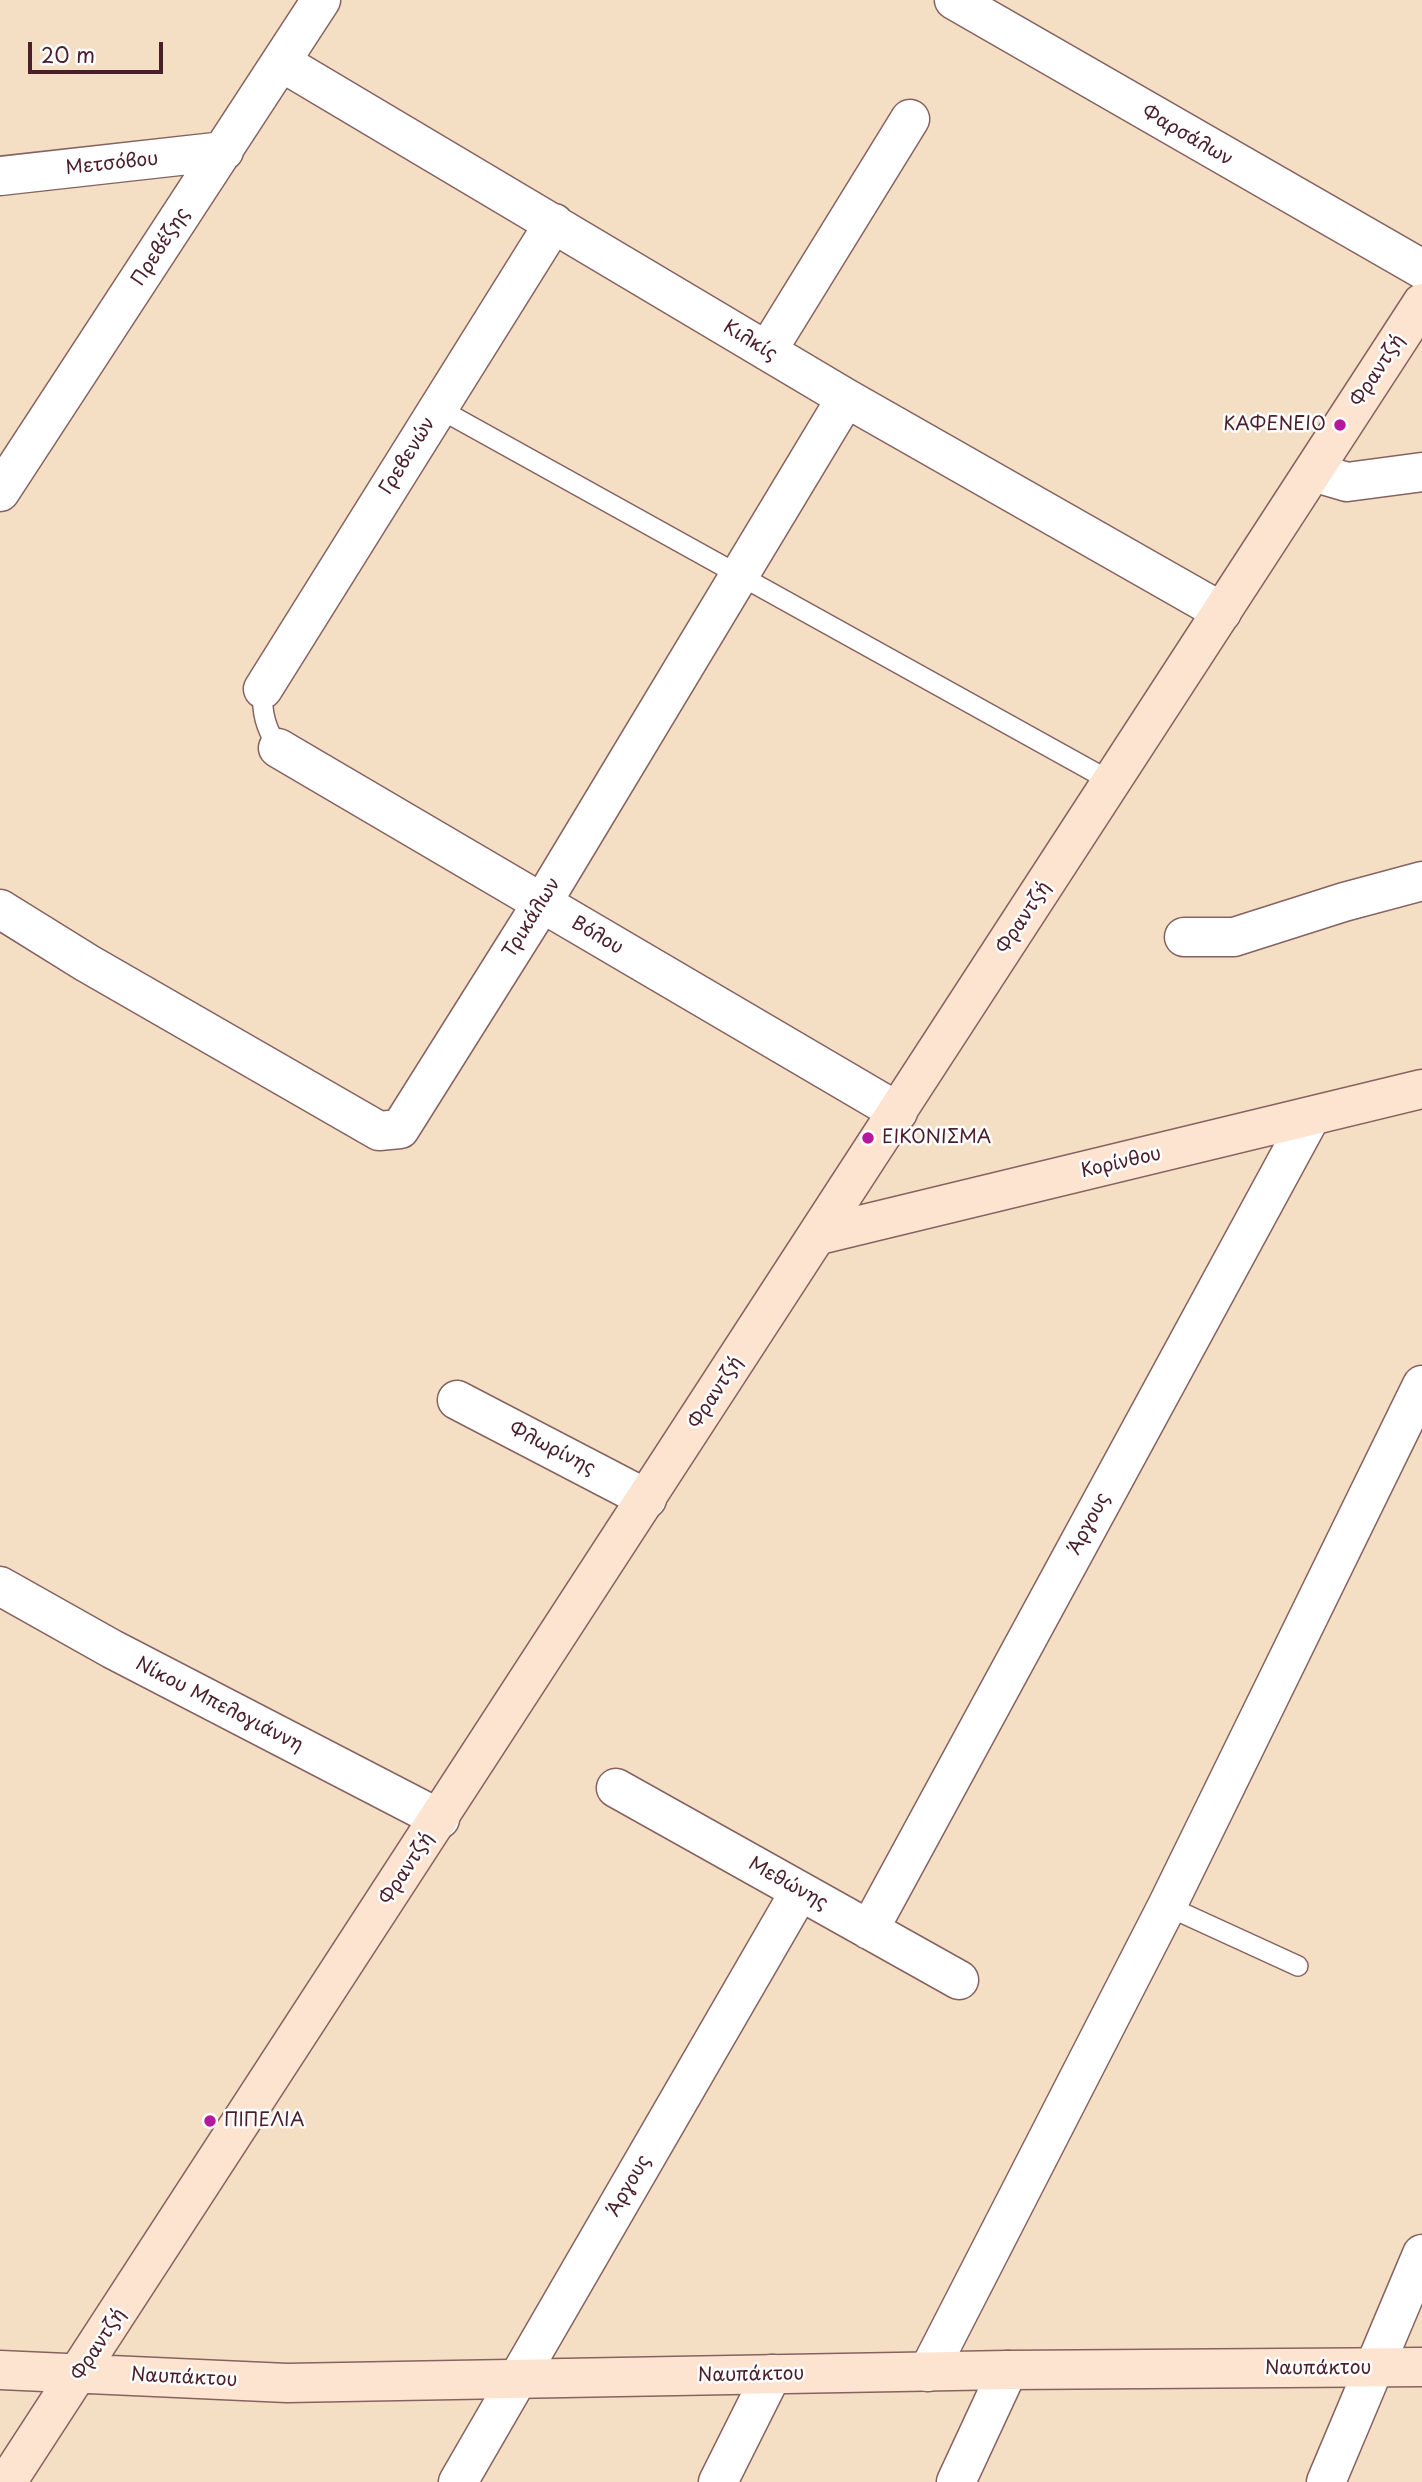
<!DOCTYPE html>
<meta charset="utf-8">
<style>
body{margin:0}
#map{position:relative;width:1422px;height:2482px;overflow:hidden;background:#f4dfc4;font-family:"Playpen Sans",sans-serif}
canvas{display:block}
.scale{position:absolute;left:28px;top:42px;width:135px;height:32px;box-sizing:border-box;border:4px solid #4a1f2b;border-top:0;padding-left:9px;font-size:21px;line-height:24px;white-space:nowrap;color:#4a1f2b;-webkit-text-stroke:5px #fff;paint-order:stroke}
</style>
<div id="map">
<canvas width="1422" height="2482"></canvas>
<div class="scale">20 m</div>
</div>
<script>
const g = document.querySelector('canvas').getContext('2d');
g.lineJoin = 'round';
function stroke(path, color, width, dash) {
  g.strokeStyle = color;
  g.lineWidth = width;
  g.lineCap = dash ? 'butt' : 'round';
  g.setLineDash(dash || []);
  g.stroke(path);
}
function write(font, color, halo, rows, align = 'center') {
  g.font = font + ' "Playpen Sans",sans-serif';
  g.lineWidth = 5;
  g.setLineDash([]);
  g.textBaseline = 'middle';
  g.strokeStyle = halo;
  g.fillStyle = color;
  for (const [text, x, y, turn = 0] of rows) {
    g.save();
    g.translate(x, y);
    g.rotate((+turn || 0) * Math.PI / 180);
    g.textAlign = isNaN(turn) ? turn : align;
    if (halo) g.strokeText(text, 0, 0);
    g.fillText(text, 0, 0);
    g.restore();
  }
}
const lane = new Path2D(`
 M438,408L1112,782
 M263,689C261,713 266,728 278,748
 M1167,1906L1298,1966`);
const street = new Path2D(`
 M954,0L1422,269
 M281,62L846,398L1222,612
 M0,176L224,151
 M767,351L910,119
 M1313,472L1347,482L1422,472
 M0,492L321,0
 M263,689L554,223
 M278,748L898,1112
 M0,909L87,963L379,1131L400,1129L542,903L846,398
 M1184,937H1234L1344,902L1422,881
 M457,1400L647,1499
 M0,1586L112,1649L440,1819
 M616,1788L959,1980
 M869,1930L1310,1118
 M928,2372L1167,1906L1422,1385
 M458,2482L800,1891
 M718,2482L772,2374
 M956,2482L1008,2370
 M1326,2482L1422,2254`);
const secondary = new Path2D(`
 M819,1235L1422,1089
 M0,2370L287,2383L1008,2370L1422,2367
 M7,2482L1422,303`);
const markers = [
 [1340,425,7,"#b5179e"],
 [868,1138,7,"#b5179e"],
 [210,2121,7,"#b5179e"]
];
const streetNames = [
 ["Φαρσάλων",1187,136,30],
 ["Μετσόβου",112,164,-6],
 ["Πρεβέζης",161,247,-57],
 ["Κιλκίς",750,341,31],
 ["Φραντζή",1378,371,-57],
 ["Γρεβενών",408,456,-58],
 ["Τρικάλων",532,918,-58],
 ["Φραντζή",1024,918,-57],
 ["Βόλου",597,936,30],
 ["Κορίνθου",1121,1163,-13],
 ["Φραντζή",716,1393,-57],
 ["Φλωρίνης",552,1449,27],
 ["Άργους",1089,1524,-62],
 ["Νίκου Μπελογιάννη",219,1705,27],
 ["Φραντζή",407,1869,-57],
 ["Μεθώνης",788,1884,29],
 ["Άργους",629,2186,-60],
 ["Φραντζή",99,2345,-57],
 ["Ναυπάκτου",1318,2369],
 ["Ναυπάκτου",751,2375,-1],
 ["Ναυπάκτου",184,2378,3]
];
const poiNames = [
 ["ΚΑΦΕΝΕΙΟ",1326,425,"right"],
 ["ΕΙΚΟΝΙΣΜΑ",882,1138],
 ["ΠΙΠΕΛΙΑ",224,2121]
];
stroke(lane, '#866261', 22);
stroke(street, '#866261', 41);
stroke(secondary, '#866261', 41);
stroke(lane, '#fff', 19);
stroke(street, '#fff', 38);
stroke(secondary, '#fde4d1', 38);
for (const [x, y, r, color] of markers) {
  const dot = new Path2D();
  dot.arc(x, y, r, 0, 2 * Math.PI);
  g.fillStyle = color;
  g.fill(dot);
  stroke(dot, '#fff', 2.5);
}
write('19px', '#4a1f2b', '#fff', streetNames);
write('19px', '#4a1f2b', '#fff', poiNames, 'left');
</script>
